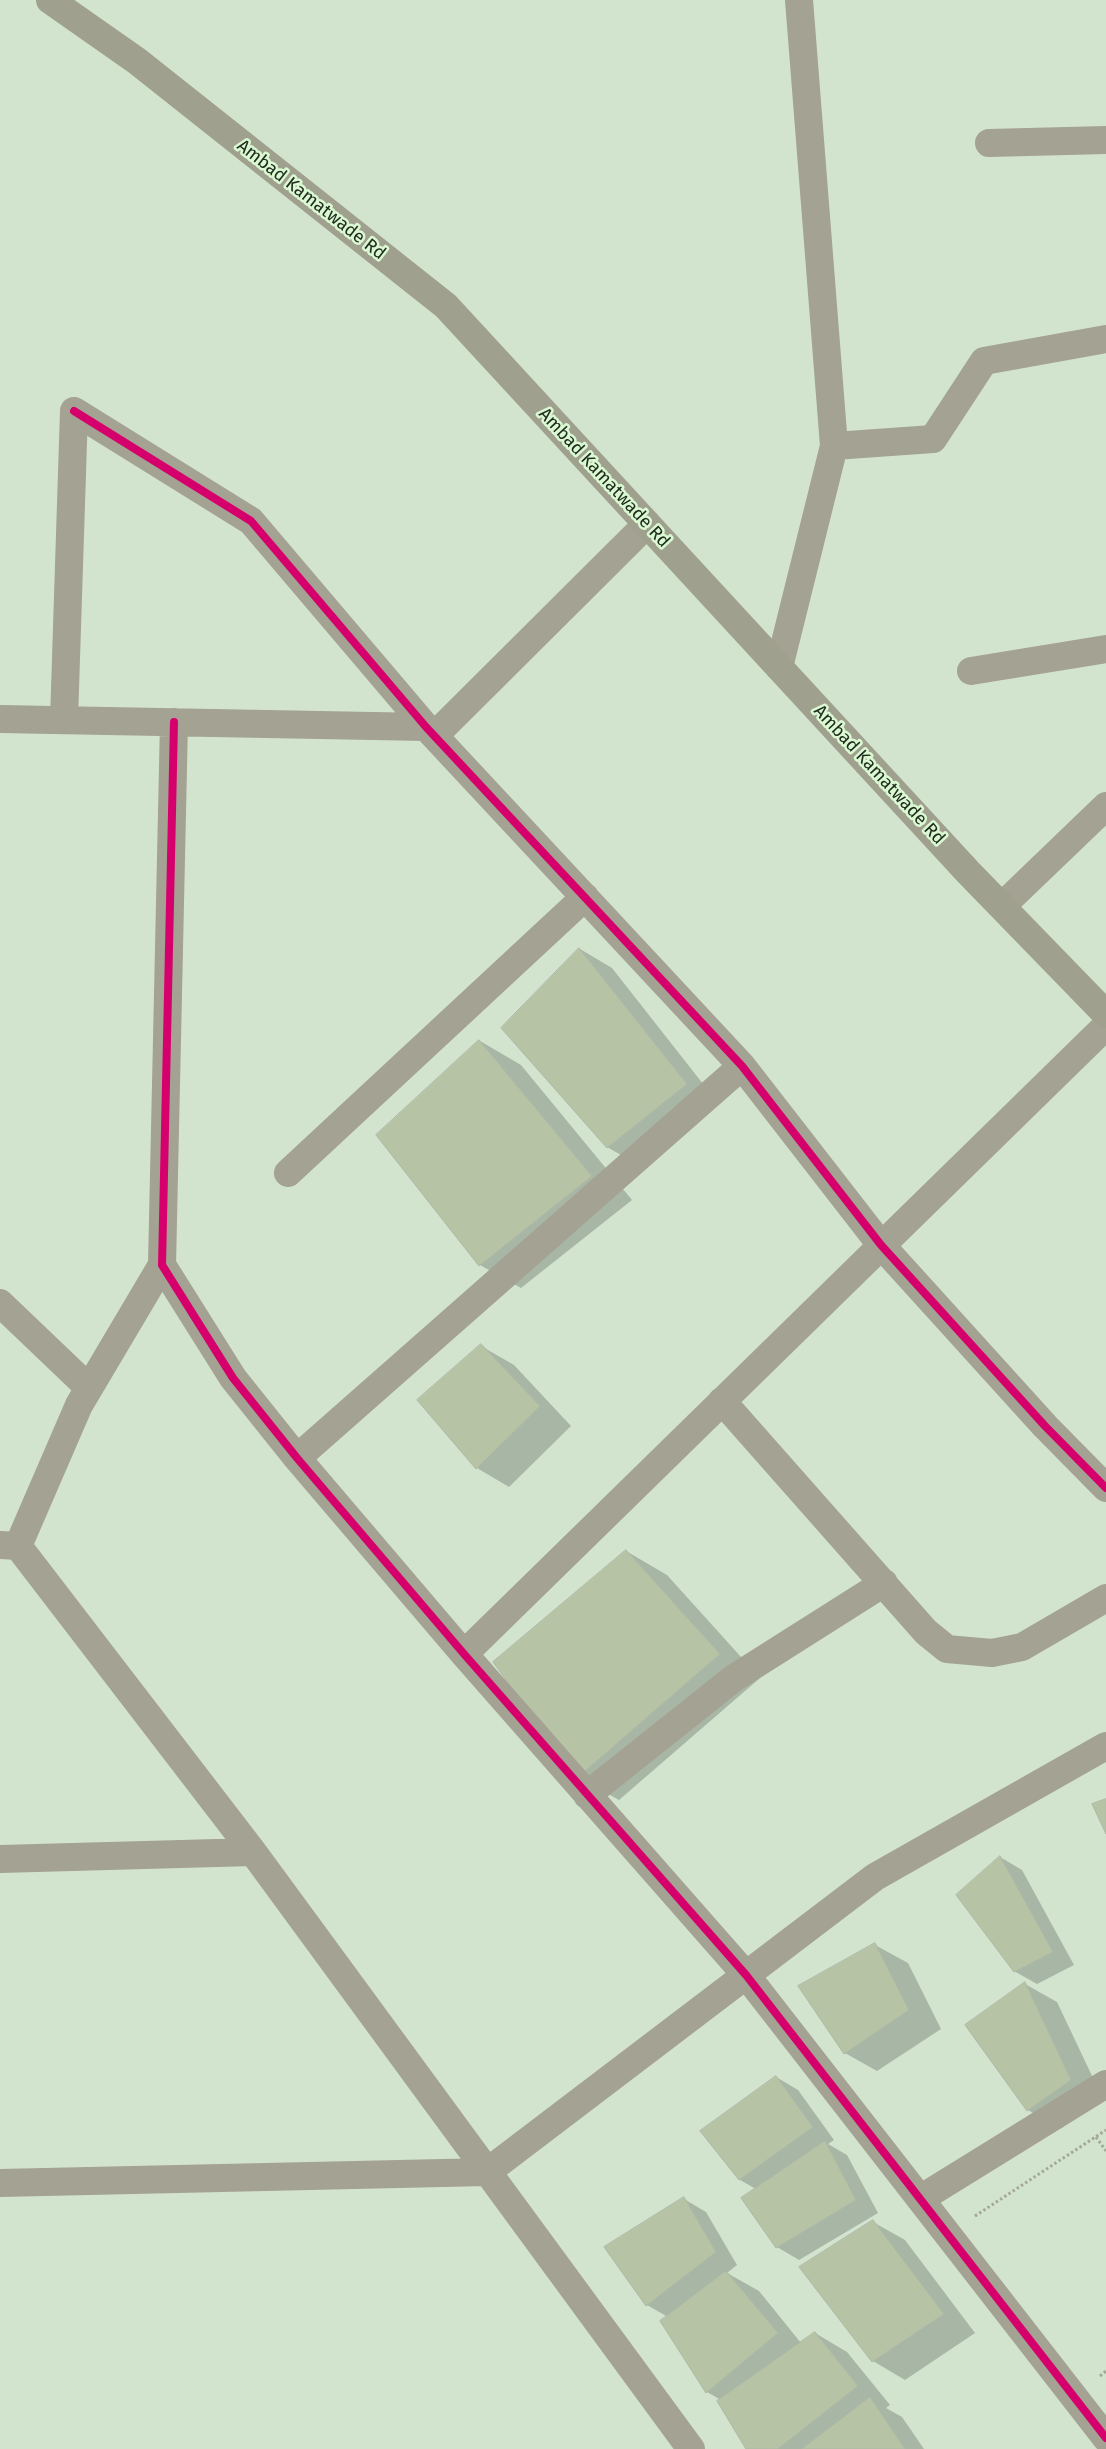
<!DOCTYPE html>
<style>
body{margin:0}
canvas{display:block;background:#d2e3ce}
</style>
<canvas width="1106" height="2449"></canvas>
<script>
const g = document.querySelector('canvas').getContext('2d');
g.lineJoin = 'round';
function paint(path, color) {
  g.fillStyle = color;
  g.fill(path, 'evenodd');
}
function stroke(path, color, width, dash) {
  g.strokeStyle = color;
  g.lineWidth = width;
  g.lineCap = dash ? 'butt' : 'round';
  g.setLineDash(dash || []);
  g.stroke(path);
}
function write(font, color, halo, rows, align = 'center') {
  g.font = font + ' "Fira Sans",sans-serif';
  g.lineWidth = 5;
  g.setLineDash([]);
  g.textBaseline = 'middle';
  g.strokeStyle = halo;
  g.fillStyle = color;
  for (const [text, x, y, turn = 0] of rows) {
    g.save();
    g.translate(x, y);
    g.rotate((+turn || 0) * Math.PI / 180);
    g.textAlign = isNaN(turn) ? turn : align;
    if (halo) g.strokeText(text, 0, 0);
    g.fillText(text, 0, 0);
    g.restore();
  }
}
const shadow = new Path2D(`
 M580,949L612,968L718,1103L640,1166L607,1147Z
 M480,1041L521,1065L632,1200L521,1288L480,1265Z
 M481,1346L514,1365L571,1426L509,1487L477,1468Z
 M626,1551L667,1575L760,1678L619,1800L578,1777Z
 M1000,1857L1022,1870L1074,1965L1037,1984L1014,1971Z
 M875,1945L908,1963L941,2029L877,2071L845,2053Z
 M1025,1984L1057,2002L1103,2099L1060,2129L1028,2110L967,2026Z
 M776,2077L798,2090L834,2140L828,2144L847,2155L878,2213L799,2260L777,2247L756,2189L740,2180Z
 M684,2199L706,2212L737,2265L727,2273L759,2291L801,2343L815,2333L847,2352L890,2405L886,2408L902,2417L924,2449H748L721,2400L707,2392L668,2317L647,2305Z
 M873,2222L905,2240L975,2333L905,2380L873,2361Z`);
const building = new Path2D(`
 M579,948L687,1084L607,1148L501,1028Z
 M479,1040L592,1176L479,1266L376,1135Z
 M481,1344L540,1406L476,1469L417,1400Z
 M626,1550L720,1654L577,1778L493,1662Z
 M1106,1799V1834L1092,1804Z
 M1000,1856L1053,1952L1014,1972L956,1895Z
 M875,1943L909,2010L844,2054L798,1986Z
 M1025,1982L1071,2080L1027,2111L965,2025Z
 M776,2076L813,2127L739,2180L700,2131Z
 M825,2141L856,2200L776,2248L741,2198Z
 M684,2197L716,2252L646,2306L604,2247Z
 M873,2220L944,2314L872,2362L799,2267Z
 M726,2271L778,2333L706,2393L660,2321Z
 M815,2332L858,2386L778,2449H746L717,2401Z
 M870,2397L905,2449H802Z`);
const path = new Path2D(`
 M1096,2137L1106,2151
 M975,2216L1106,2130
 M1100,2376L1106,2371`);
const street = new Path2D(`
 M989,143L1106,140
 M74,411L251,521L426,727L742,1066L881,1245L1045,1426L1106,1488
 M834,446L933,439L984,361L1106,339
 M779,667L834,446L799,0
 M971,671L1106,649
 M0,719L426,727
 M64,720L74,411
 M174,722L162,1265L233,1378L297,1458L464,1654L746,1975L1106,2438
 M435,735L647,524
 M1002,906L1106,806
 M288,1173L585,897
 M0,1303L89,1388
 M722,1401L926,1632L947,1649L992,1653L1022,1647L1106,1598
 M297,1458L742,1066
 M0,1545L18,1546L253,1852L691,2449
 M18,1546L79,1405L162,1265
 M464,1654L1106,1026
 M587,1795L734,1678L884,1583
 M0,1859L253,1852
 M0,2183L487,2172L875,1877L1106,1746
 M920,2199L1106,2084`);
const secondary = new Path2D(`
 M50,0L137,61L446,306L968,872L1106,1014`);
const cycleway = new Path2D(`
 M74,411L251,521L426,727L742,1066L881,1245L1045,1426L1106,1488
 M174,722L162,1265L233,1378L297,1458L464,1654L746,1975L1106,2438`);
const streetNames = [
 ["Ambad Kamatwade Rd",311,200,38],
 ["Ambad Kamatwade Rd",604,478,47],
 ["Ambad Kamatwade Rd",879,775,47]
];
paint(shadow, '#0003');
paint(building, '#b6c3a4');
stroke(building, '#aeb8a6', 1);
stroke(path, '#a4a899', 3, [2.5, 2.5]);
stroke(street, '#a4a292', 28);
stroke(secondary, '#9fa08d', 28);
stroke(cycleway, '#d6006c', 8);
write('18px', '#212c1e', '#daf9d3', streetNames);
</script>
